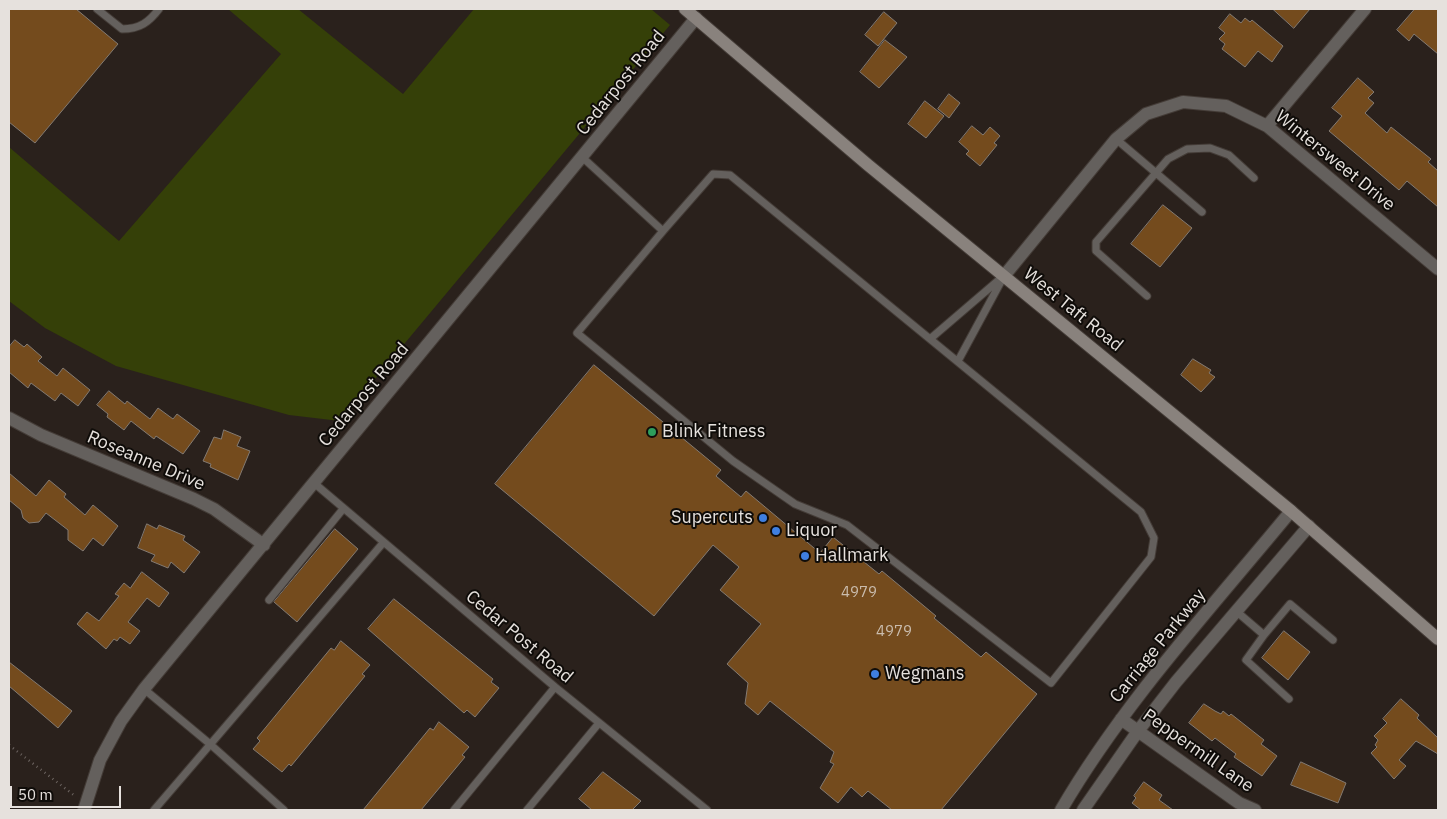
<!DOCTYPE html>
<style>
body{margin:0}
#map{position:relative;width:1447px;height:819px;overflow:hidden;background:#2a211c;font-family:"IBM Plex Sans",sans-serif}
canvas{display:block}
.frame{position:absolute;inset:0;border:10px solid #e6e1dd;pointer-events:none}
.scale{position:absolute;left:10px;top:786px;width:111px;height:22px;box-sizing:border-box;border:2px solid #e6e1dd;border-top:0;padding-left:6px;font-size:15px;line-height:18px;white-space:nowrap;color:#e6e1dd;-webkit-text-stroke:4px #0f0c09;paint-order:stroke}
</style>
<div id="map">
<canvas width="1447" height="819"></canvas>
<div class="frame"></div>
<div class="scale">50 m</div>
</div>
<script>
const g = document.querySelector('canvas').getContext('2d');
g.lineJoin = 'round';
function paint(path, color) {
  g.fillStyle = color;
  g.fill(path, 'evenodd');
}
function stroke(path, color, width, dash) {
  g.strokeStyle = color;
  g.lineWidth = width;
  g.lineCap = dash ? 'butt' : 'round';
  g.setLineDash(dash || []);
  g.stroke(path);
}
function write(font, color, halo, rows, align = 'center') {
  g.font = font + ' "IBM Plex Sans",sans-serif';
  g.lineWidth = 4;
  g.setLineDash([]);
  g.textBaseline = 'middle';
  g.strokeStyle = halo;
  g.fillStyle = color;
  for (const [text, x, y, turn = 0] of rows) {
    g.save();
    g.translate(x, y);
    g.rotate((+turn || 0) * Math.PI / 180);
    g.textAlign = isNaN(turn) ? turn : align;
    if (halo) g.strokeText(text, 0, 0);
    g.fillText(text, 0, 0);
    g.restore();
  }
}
const green = new Path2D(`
 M228,9H298L403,94L474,9H651L670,25L340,421L289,415L116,366L45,328L9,301V147L119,241L281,54Z`);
const building = new Path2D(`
 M9,9H76L118,44L35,143L9,122Z
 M1273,9H1310L1294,28Z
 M1415,9H1438V54L1414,34L1409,41L1397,30Z
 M884,12L897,23L878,46L865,35Z
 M1230,14L1241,23L1245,18L1250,22L1252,20L1283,46L1272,62L1258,51L1245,67L1222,49L1225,44L1219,39L1225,33L1219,28Z
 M885,40L907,57L879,88L860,72Z
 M1358,78L1374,92L1368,98L1374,103L1365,113L1387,133L1391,127L1431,159L1428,162L1438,171V207L1407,181L1399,190L1329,131L1342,116L1332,108Z
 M949,94L960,103L949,118L938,109Z
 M925,101L944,116L926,138L908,124Z
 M972,126L983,135L990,127L1000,136L994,143L997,145L980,166L966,154L969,151L959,142Z
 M1163,205L1192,228L1160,267L1131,244Z
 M15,340L24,347L27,344L42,357L38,361L57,376L63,368L90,390L78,406L61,393L55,401L31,383L28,388L9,372V347Z
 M1193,359L1211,370L1209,373L1215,377L1201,392L1181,375Z
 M594,365L721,470L716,476L741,497L746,491L820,553L833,537L879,574L882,571L936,616L934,618L981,657L986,652L1037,694L941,810H892L868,791L862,797L851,787L838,803L820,788L834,764L830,762L834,752L770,701L758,715L745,704L748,683L727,664L761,624L720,590L739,567L713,545L654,616L495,484Z
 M109,391L125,404L127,401L150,419L158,408L173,419L177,414L200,431L183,454L156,436L154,439L131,421L124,430L107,417L108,414L97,405Z
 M224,430L241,437L237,446L250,451L238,480L210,467L211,464L203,461L214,437L221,439Z
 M9,473L36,496L49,480L66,494L64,497L85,515L93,505L118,526L103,546L93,538L83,551L68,540V530L46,513L39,522L29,523L23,518L21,510L9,500Z
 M147,524L157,529L159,525L185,536L183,540L200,552L184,573L171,562L168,568L151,561L155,555L138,548Z
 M335,529L358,549L297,622L274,602Z
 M142,572L169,593L159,607L147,598L128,622L140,631L130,644L120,637L117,641L114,639L106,649L77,624L87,612L99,621L119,596L115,594L124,583L130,588Z
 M394,599L493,679L491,682L499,688L475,717L467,710L464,713L368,629Z
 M1284,631L1310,652L1288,680L1262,658Z
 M341,641L370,665L362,674L365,676L291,766L289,764L282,772L253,749L260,741L257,738L331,648L334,650Z
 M9,662L72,711L58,728L9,686Z
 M1401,699L1419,715L1417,718L1438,738V754L1416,741L1399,760L1406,766L1394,779L1371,753L1377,747L1375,745L1378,740L1374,736L1387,723L1383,719Z
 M1204,704L1215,711L1221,714L1223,711L1229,716L1231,714L1264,740L1261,744L1277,756L1262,776L1234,757L1236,754L1215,738L1212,741L1189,723Z
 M439,722L469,747L462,755L465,757L421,810H363L430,728L433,730Z
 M1301,762L1346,783L1338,803L1291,785Z
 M603,772L641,801L632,810H592L579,799Z
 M1144,782L1162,795L1159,800L1173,810H1141L1132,803L1136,798L1134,796Z`);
const path = new Path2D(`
 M9,745L75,796`);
const service = new Path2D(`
 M97,9L122,29C140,29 149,22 159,9
 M1116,139L1202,212
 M582,157L663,231L713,174L730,175L1141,512L1154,538L1151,557L1051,683L847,525L795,504L733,461L577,333L663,231
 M1147,296L1096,251V242L1168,159L1187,149L1210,148L1229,155L1254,178
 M930,339L1000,279
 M958,361L1004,276
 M314,483L555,687L707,810
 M269,600L343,509
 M1236,611L1264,635L1290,604L1333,640
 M1264,635L1246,660L1289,699
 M144,689L210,744L284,810
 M154,810L383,543
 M454,810L555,687
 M527,810L599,723`);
const minor = new Path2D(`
 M1267,126L1365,9
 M1004,276L1116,139L1146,114L1183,102L1226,106L1267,126L1438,269
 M9,418L41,435L194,499L214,509L264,545
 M1121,719L1239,803L1255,810
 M84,810L100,760L121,721L144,689L696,18
 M1061,810C1124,702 1212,607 1291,511
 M1083,810L1138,731L1176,682L1309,526`);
const secondary = new Path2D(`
 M685,9L868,165L1291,511L1438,639`);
const markers = [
 [652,432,5,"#2e9e5b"],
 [763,518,5,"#3f7fe0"],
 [776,531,5,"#3f7fe0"],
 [805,556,5,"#3f7fe0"],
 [875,674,5,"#3f7fe0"]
];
const numberNames = [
 ["4979",859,593],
 ["4979",894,632]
];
const streetNames = [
 ["Cedarpost Road",621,83,-51],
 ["Wintersweet Drive",1335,161,39],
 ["West Taft Road",1073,310,39],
 ["Cedarpost Road",364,395,-50],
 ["Roseanne Drive",146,461,23],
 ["Cedar Post Road",519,637,40],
 ["Carriage Parkway",1158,646,-51],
 ["Peppermill Lane",1198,751,35]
];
const poiNames = [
 ["Blink Fitness",662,432],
 ["Supercuts",753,518,"right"],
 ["Liquor",786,531],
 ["Hallmark",815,556],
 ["Wegmans",885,674]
];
paint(green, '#354008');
paint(building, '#744b1d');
stroke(building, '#837a72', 1);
stroke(service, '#443c37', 9);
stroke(minor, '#443c37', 14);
stroke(secondary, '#443c37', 14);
stroke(path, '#6d6561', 2.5, [1, 4]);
stroke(service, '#64605d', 7);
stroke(minor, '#64605d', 12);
stroke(secondary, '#89827d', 12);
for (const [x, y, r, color] of markers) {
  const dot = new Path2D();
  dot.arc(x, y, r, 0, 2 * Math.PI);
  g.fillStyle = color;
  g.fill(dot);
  stroke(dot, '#0f0c09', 2);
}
write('15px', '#cabcad', null, numberNames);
write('18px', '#e6e1dd', '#0f0c09', streetNames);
write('18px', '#e6e1dd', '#0f0c09', poiNames, 'left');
</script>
